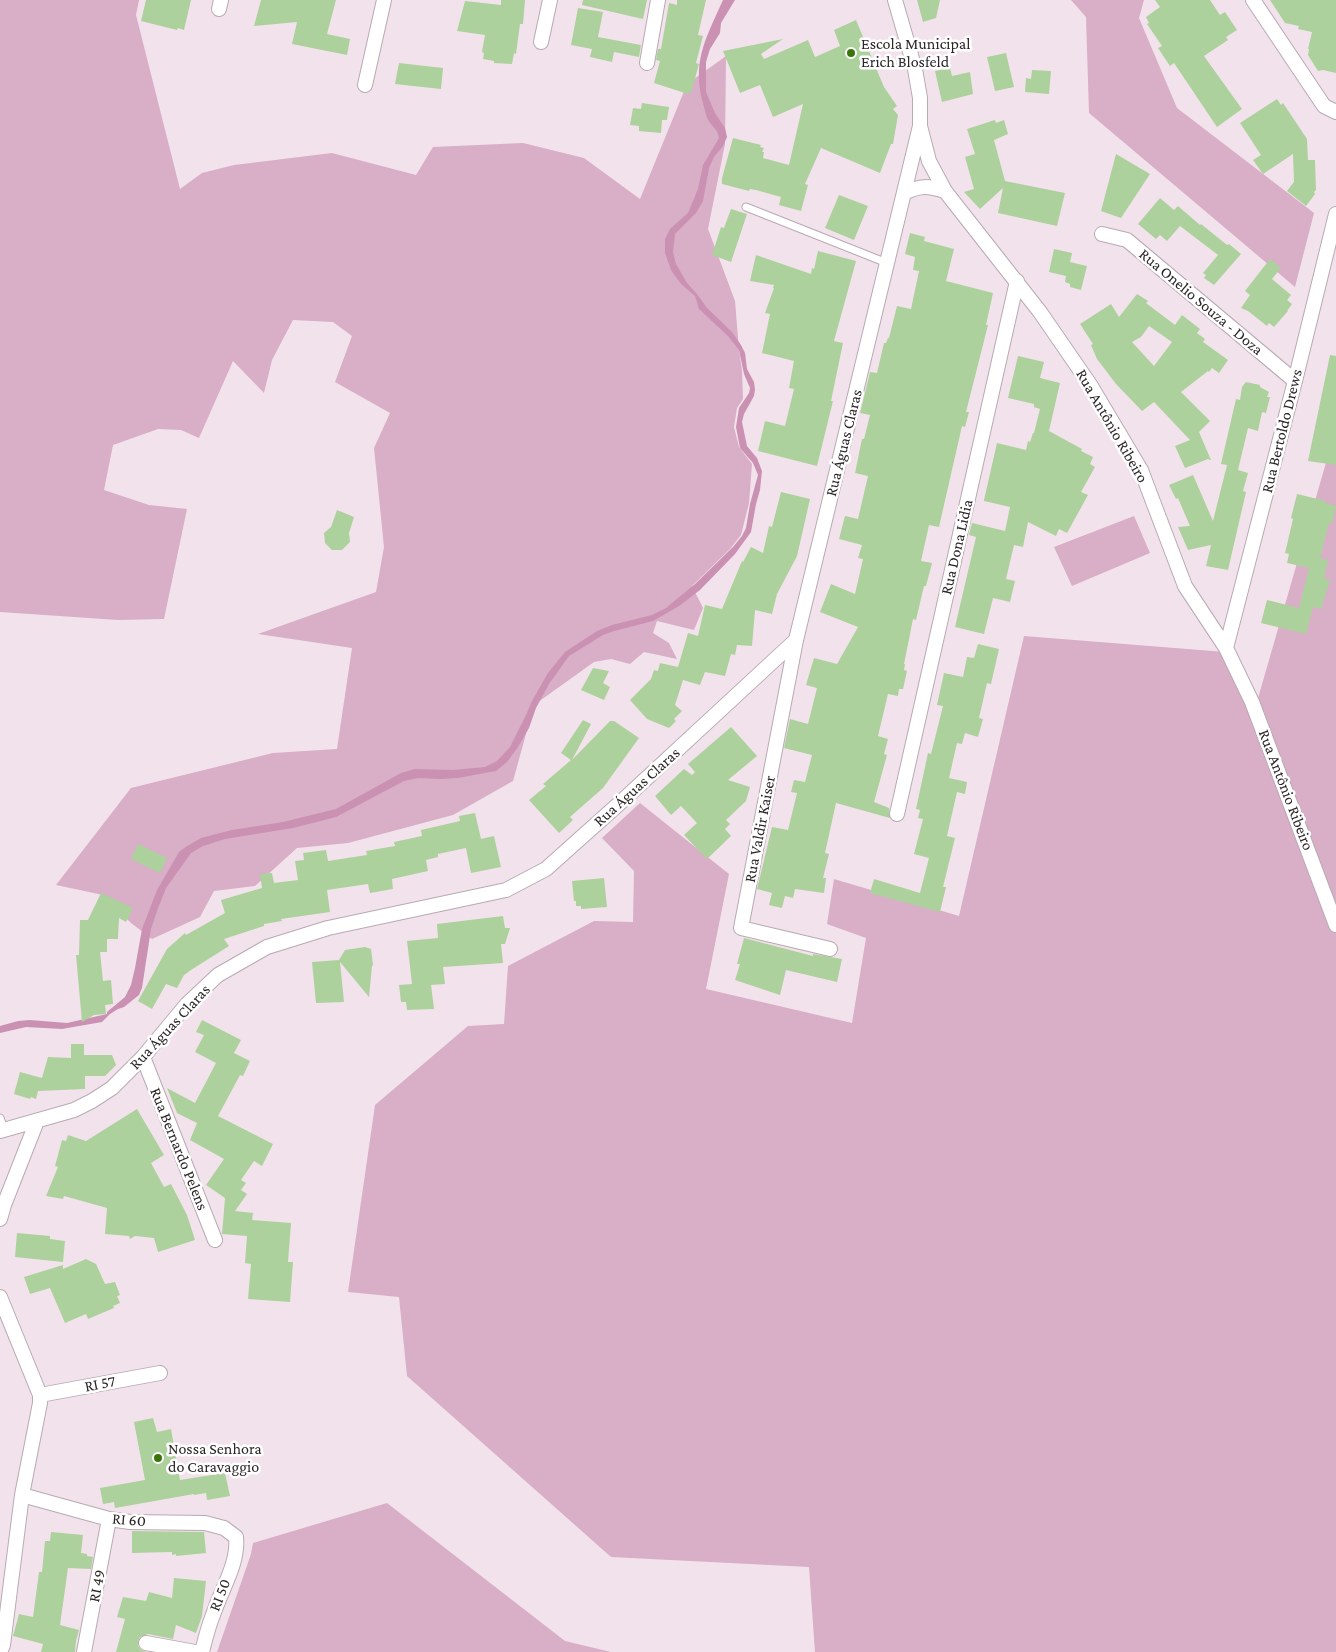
<!DOCTYPE html>
<meta charset="utf-8">
<style>
body{margin:0}
canvas{display:block;background:#f2e2eb}
</style>
<canvas width="1336" height="1652"></canvas>
<script>
const g = document.querySelector('canvas').getContext('2d');
g.lineJoin = 'round';
function paint(path, color) {
  g.fillStyle = color;
  g.fill(path, 'evenodd');
}
function stroke(path, color, width, dash) {
  g.strokeStyle = color;
  g.lineWidth = width;
  g.lineCap = dash ? 'butt' : 'round';
  g.setLineDash(dash || []);
  g.stroke(path);
}
function write(font, color, halo, rows, align = 'center') {
  g.font = font + ' "Crimson Pro",serif';
  g.lineWidth = 5;
  g.setLineDash([]);
  g.textBaseline = 'middle';
  g.strokeStyle = halo;
  g.fillStyle = color;
  for (const [text, x, y, turn = 0] of rows) {
    g.save();
    g.translate(x, y);
    g.rotate((+turn || 0) * Math.PI / 180);
    g.textAlign = isNaN(turn) ? turn : align;
    if (halo) g.strokeText(text, 0, 0);
    g.fillText(text, 0, 0);
    g.restore();
  }
}
const green = new Path2D(`
 M0,0H139L136,15L180,189L202,173L234,165L332,153L416,175L433,147L523,143L584,158L640,199L687,84L726,56L725,144L708,229L735,301L739,350L742,370L743,399L737,408L734,427L739,447L752,464L749,503L741,535L730,549L692,586L703,608L694,630L657,621L653,633L669,643L677,659L644,652L630,664L611,659L594,662L534,705L513,781L453,815L348,843L297,848L255,886L214,891L200,917L152,939L131,923L103,895L56,885L131,788L273,753L337,749L352,648L258,634L376,592L384,547L374,448L390,413L335,382L352,336L333,322L293,320L272,360L264,393L233,361L199,438L181,430L158,429L113,445L104,490L149,505L187,509L164,619L118,620L0,612Z
 M1071,0H1144L1139,18L1177,108L1314,213L1295,287L1089,113L1086,17Z
 M1336,428V1652H815L809,1567L611,1557L407,1376L399,1297L348,1292L375,1105L468,1026L504,1024L508,966L594,921L633,922L634,871L602,838L640,803L729,874L706,989L852,1023L866,938L827,924L834,879L959,916L1024,636L1225,652L1254,712Z
 M1134,516L1150,553L1072,586L1054,547Z
 M387,1503L565,1641L611,1652H217L251,1554L253,1543Z`);
const water = new Path2D(`
 M723,0H735L721,23L720,33L710,49L706,62V92L715,113L725,128L727,137L723,146L714,157L709,168L703,201L696,213L675,234L673,252L676,264L687,283L697,294L707,308L732,332L741,345L745,353L747,369L754,382L755,390L754,396L744,414L742,422L747,446L757,458L762,471L760,490L756,504L751,532L735,554L700,590L679,606L653,621L614,631L603,635L569,656L549,684L536,708L529,728L518,747L507,762L496,771L458,778L440,779L418,778L404,781L336,817L293,828L225,839L203,846L191,853L166,888L157,911L151,929L142,988L139,995L124,1007L118,1009L110,1014L102,1022L62,1029L26,1027L0,1033V1026L18,1021L30,1020L67,1023L107,1014V1012L125,997L131,985L135,968L142,929L157,890L179,852L187,846L201,838L232,830L283,822L336,809L401,773L415,769L453,770L485,767L497,761L510,747L526,715L532,701L548,673L565,652L597,631L612,625L652,615L666,608L695,584L733,547L742,536L746,528L750,504L758,475L753,463L740,448L736,427L739,408L749,393L750,388L744,374L739,350L728,336L699,309L695,296L681,284L671,270L665,253V239L670,229L688,213L698,189L703,165L719,138C718,129 711,126 707,118C706,115 705,111 704,107C691,63 705,40 723,0Z`);
const building = new Path2D(`
 M146,0H191L184,30L178,28L177,30L141,21Z
 M261,0H336L327,34L350,39L347,55L292,44L297,22L254,26Z
 M501,0H525L523,24H520L516,54L514,53L512,64L494,63V61L483,59L484,53L482,52L485,35L457,31L465,1L501,5Z
 M583,0H647L643,19L582,5Z
 M677,0H706L698,35L703,36L696,63L699,64L691,93L689,92L688,94L654,83L660,61L656,60L658,49H661L669,3L677,5Z
 M917,0H940L936,18L923,22Z
 M1155,0H1210L1220,15L1225,12L1237,30L1226,37L1228,40L1204,56L1242,109L1217,127L1174,63L1170,66L1158,48L1162,46L1147,24L1149,23L1146,17L1160,7Z
 M1270,0H1336V73L1323,70L1318,71L1308,55L1309,49H1308L1312,32L1298,29L1299,26L1285,23Z
 M578,8L603,12L598,37L641,45L639,57L614,52L612,62L590,57L592,49L571,45Z
 M856,20L884,87L897,106L893,109L898,115L893,144H891L880,173L821,148L805,184L808,185L801,211L779,205L781,197L756,190L750,189L749,191L722,184V178L733,138L761,145L760,147L764,148L762,152H764L763,158L789,165L803,104L773,117L760,85L740,93L723,51L783,39L761,54L764,59L808,40L815,57L840,46L834,30Z
 M1006,53L1014,87L995,91L987,57Z
 M399,63L443,68L441,89L395,84Z
 M950,68L952,76L970,72L973,94L942,102L935,71Z
 M1032,70L1051,71L1049,94L1025,92L1026,78L1031,79Z
 M1277,99L1281,105L1283,103L1307,139L1308,160H1315L1316,190L1314,192L1315,194L1306,206L1287,191L1294,182L1293,154L1263,174L1253,160L1261,155L1240,123Z
 M642,103L669,107L667,120H662L661,133L639,131V126L630,125L633,108L641,109Z
 M995,120L996,123L1004,120L1008,134L994,140L1005,181L1065,193L1057,226L998,213L1003,188L980,209L964,192L974,189L965,157L975,154L967,129Z
 M1116,154L1150,174L1121,218L1101,211Z
 M839,195L868,206L854,240L825,228Z
 M1160,198L1174,210L1178,206L1200,225L1201,224L1227,245L1229,244L1241,254L1214,285L1204,278L1206,275L1203,273L1218,255L1180,226L1167,241L1160,235L1156,239L1138,224Z
 M731,209L747,214L731,262L712,255L721,227L724,228Z
 M910,233L925,237L924,241L954,249L946,281L993,293L986,325H988L966,412H969L965,427L962,426L939,527L929,525L921,561L932,563L926,586H924L916,620L913,619L904,664H905L904,670L907,671L903,689H899L898,696L888,694L878,736L888,739L884,754L887,755L874,802L889,808L890,818L836,803L825,853L829,854L823,878H826L824,893L795,889L793,898L785,896L782,908L769,905L772,893L757,889L772,827L788,830L797,793L791,792L794,780L805,782L812,755L784,748L790,719L808,724L817,688L806,685L814,658L837,664L858,627L820,612L831,584L855,594L863,559L858,558L862,545L839,539L845,516L858,519L868,476L855,473L862,439H864L870,415L860,413L870,372L877,373L884,343H886L888,338H889L897,306L911,309L919,271L913,270L915,257L905,254Z
 M1054,249L1072,253L1070,262L1087,266L1081,290L1070,287V284L1065,282L1066,276L1049,272Z
 M818,251L856,261L834,341L843,343L831,401H833L817,466L758,451L765,421L785,426L794,389L789,388L794,361L762,353L770,314L765,313L774,288H773L774,285L750,281L756,255L811,274L812,268L814,269Z
 M1270,259L1281,268L1272,279L1291,295L1287,300L1292,304L1287,311H1288L1274,327L1269,323L1267,326L1248,311L1241,308L1250,295L1245,291Z
 M1137,294L1148,301L1146,303L1175,325L1182,315L1200,329L1197,333L1205,339L1203,342L1228,360L1219,373L1212,368L1209,372L1208,371L1181,392L1210,421L1199,432L1211,460H1210L1208,459L1185,468L1175,446L1190,440L1154,402L1142,411L1116,384L1097,359L1091,345L1093,344L1080,324L1111,304L1119,317ZM1149,326L1172,342L1154,366L1132,342L1141,337Z
 M1330,355L1336,356V465L1308,461Z
 M1018,356L1044,362L1040,378L1060,383L1049,431L1082,449L1081,451L1093,457L1090,464L1095,467L1081,492L1088,495L1067,533L1059,529L1056,536L1028,522L1023,547L1014,545L1006,579L1015,581L1010,602L993,598L984,634L955,627L976,537L969,535L972,523L1005,531L1010,507L984,501V500L997,443L1026,450L1028,441L1030,442L1033,433H1034L1040,409L1034,407V404L1008,398Z
 M1246,382L1260,385V387L1269,392L1267,397H1270L1266,413L1262,412L1258,431L1248,428L1238,470L1248,473L1243,491L1246,492L1228,570L1206,566L1211,545L1188,550L1178,527L1190,526L1178,498L1176,499L1169,485L1193,475L1213,521L1227,465L1221,464L1236,399L1240,400L1242,387Z
 M781,492L810,499L797,556L777,594L772,614L755,610L752,646L737,645L735,655L731,654L725,676L705,672L700,685L683,680L675,705L682,711L674,719L676,721L669,728L647,719L630,700L651,679L654,670L658,671L660,663L678,667L688,633L698,636L705,605L722,609L742,561L743,562L751,547L763,553L769,526L772,527Z
 M1297,494L1326,501V503L1336,506L1332,524L1329,523L1320,558L1328,560L1324,578L1330,580L1321,609L1313,607L1306,634L1261,623L1267,600L1299,608L1309,568L1287,563L1289,554L1285,553L1293,519L1291,518Z
 M337,510L354,517L349,533L350,542L342,550H332L325,543L324,533L331,527Z
 M978,644L999,649L991,684L987,683L979,718L983,719L978,737L965,733L962,744L957,743L949,778L967,782L965,794L957,792L947,836L955,838L943,887H946L940,912L870,893L874,879L920,893L929,858L914,854L923,819L918,818L920,810L916,809L928,753L931,754L943,706L937,705L944,673L963,677L967,657L974,658Z
 M593,668L609,671L603,683L610,687L604,700L581,690Z
 M583,720L591,724L572,760L610,721H614L639,738L603,788L570,817L573,820L559,833L529,800L546,786L543,784L571,760L561,753Z
 M731,727L757,756L728,780L750,787L746,801L726,820L730,824L725,829L731,836L707,859L684,835L697,823L681,806L671,815L655,796L684,769L692,775L695,772L688,764Z
 M475,813L481,839L494,836L501,867L471,873L466,848L438,854V857L426,860L428,871L392,879L393,889L370,893L368,884L327,890L330,912L281,919L282,921L264,924V926L224,939L229,946L191,970L184,975L177,988L166,984L152,1009L138,1001L167,949L185,933L186,935L225,913L221,900L262,888L260,874L272,873L274,883L298,880L295,861L304,860L303,853L326,850L328,861L367,855L366,851L395,846L394,842L422,836L421,830L460,821L459,816Z
 M138,844L167,858L160,873L131,859Z
 M604,878L607,907L581,909V906H576V901H574L572,881Z
 M101,893L133,908L126,922L119,918L118,939H107V952H100L103,981L111,980L113,1004L105,1005L106,1014L94,1015L82,1022L76,955H79L80,920H88Z
 M503,916L505,928H510L505,944H501L503,963L443,967L445,984L431,985L434,1009L407,1010L406,1002H401L399,985L412,984L407,941L438,938L437,924Z
 M744,938L813,956V954L842,959L837,982L786,970L780,995L735,980L740,964H737Z
 M365,947L371,949L373,965L372,966L369,997L340,962L344,1002L316,1003L312,962L339,960L345,950Z
 M202,1020L241,1040L234,1053L250,1061L243,1076L240,1075L218,1116L273,1144L262,1166L254,1161L241,1180L246,1183L241,1190L247,1194L235,1211L253,1213L252,1220L291,1223L288,1262H293L290,1302L248,1299L251,1264L245,1263L247,1236L222,1234L225,1198L206,1185L224,1159L190,1140L197,1123L177,1113L167,1088L195,1103L216,1063L195,1052L204,1035L196,1032Z
 M71,1044H84V1055H112L116,1065L105,1076H85V1089L38,1091L36,1099L31,1097L30,1099L14,1094L20,1072L42,1078L48,1057L71,1058Z
 M137,1109L164,1155L151,1163L164,1187L171,1184L187,1215L195,1240L158,1252L154,1238L135,1236L130,1239L129,1236L105,1234L107,1208L64,1196L63,1199L46,1196L58,1167L55,1166L62,1140L66,1141L68,1135L86,1141Z
 M17,1233L50,1236V1239L65,1241L63,1262L15,1257Z
 M86,1259L96,1264L105,1284L115,1282L120,1295L117,1296L120,1303L113,1306L114,1308L88,1319L86,1314L65,1323L50,1288L30,1294L24,1277L63,1265V1269Z
 M153,1418L157,1432L171,1429L180,1480L225,1473L230,1496L207,1500L206,1493L194,1495V1494L115,1508L114,1502L103,1504L100,1488L145,1480L134,1422Z
 M132,1531L204,1532L206,1553L176,1556V1554L172,1555V1552L132,1553Z
 M51,1532L83,1535L81,1553L87,1554V1556L93,1557L91,1569L68,1568L60,1625L79,1630L76,1641L75,1652H41L43,1644L13,1636L19,1614L33,1617L39,1572H42L45,1541H50Z
 M174,1578L206,1581L202,1616L196,1633L176,1625L173,1639L148,1634L140,1637L138,1641V1646L141,1650L147,1652H116L125,1619L117,1617L123,1597L146,1601L149,1592L172,1598Z`);
const service = new Path2D(`
 M746,207L887,263
 M0,1118L4,1129`);
const minor = new Path2D(`
 M895,0L915,69L920,98V126L929,161L945,191L1040,312L1091,386L1141,470L1185,586L1226,648L1252,702L1336,925
 M1253,0L1324,106L1336,112
 M219,9L221,0
 M541,42L550,0
 M647,63L658,0
 M365,85L384,0
 M904,193C921,185 928,186 945,191
 M1102,234L1127,240L1295,381
 M796,640L741,928L830,949
 M1226,648L1295,381L1336,214
 M897,814L1017,281
 M143,1057L215,1240
 M0,1131L74,1110L92,1101L112,1088L143,1057L187,1004L218,975L267,947L328,928L506,890L546,869L622,801L796,640L920,126
 M0,1219L4,1205L37,1121
 M0,1297L40,1395V1403L22,1495L3,1645L0,1652
 M40,1395L160,1373
 M22,1495L109,1519L130,1522L205,1523L224,1528L236,1537C239,1563 221,1590 213,1615C208,1627 205,1640 202,1652
 M146,1643L195,1652
 M84,1652L109,1519`);
const markers = [
 [851,53,5,"#3a750a"],
 [158,1458,5,"#3a750a"]
];
const poiNames = [
 ["Escola Municipal",861,44],
 ["Erich Blosfeld",861,62],
 ["Nossa Senhora",168,1449],
 ["do Caravaggio",168,1467]
];
const streetNames = [
 ["Rua Onelio Souza - Doza",1201,302,40],
 ["Rua Antônio Ribeiro",1112,426,60],
 ["Rua Bertoldo Drews",1282,431,-76],
 ["Rua Águas Claras",844,443,-76],
 ["Rua Dona Lidia",957,547,-77],
 ["Rua Águas Claras",637,787,-42],
 ["Rua Antônio Ribeiro",1286,790,69],
 ["Rua Valdir Kaiser",760,829,-79],
 ["Rua Águas Claras",170,1027,-47],
 ["Rua Bernardo Pelens",179,1149,68],
 ["RI 57",100,1384,-11],
 ["RI 60",129,1520,5],
 ["RI 49",97,1586,-79],
 ["RI 50",220,1595,-69]
];
paint(green, '#d9aec7');
paint(water, '#ca91b3');
paint(building, '#add19c');
stroke(service, '#b8aab2', 9);
stroke(minor, '#b8aab2', 16);
stroke(service, '#fff', 7);
stroke(minor, '#fff', 14);
for (const [x, y, r, color] of markers) {
  const dot = new Path2D();
  dot.arc(x, y, r, 0, 2 * Math.PI);
  g.fillStyle = color;
  g.fill(dot);
  stroke(dot, '#fff', 2);
}
write('16px', '#2b2528', '#fff', poiNames, 'left');
write('16px', '#2b2528', '#fff', streetNames);
</script>
